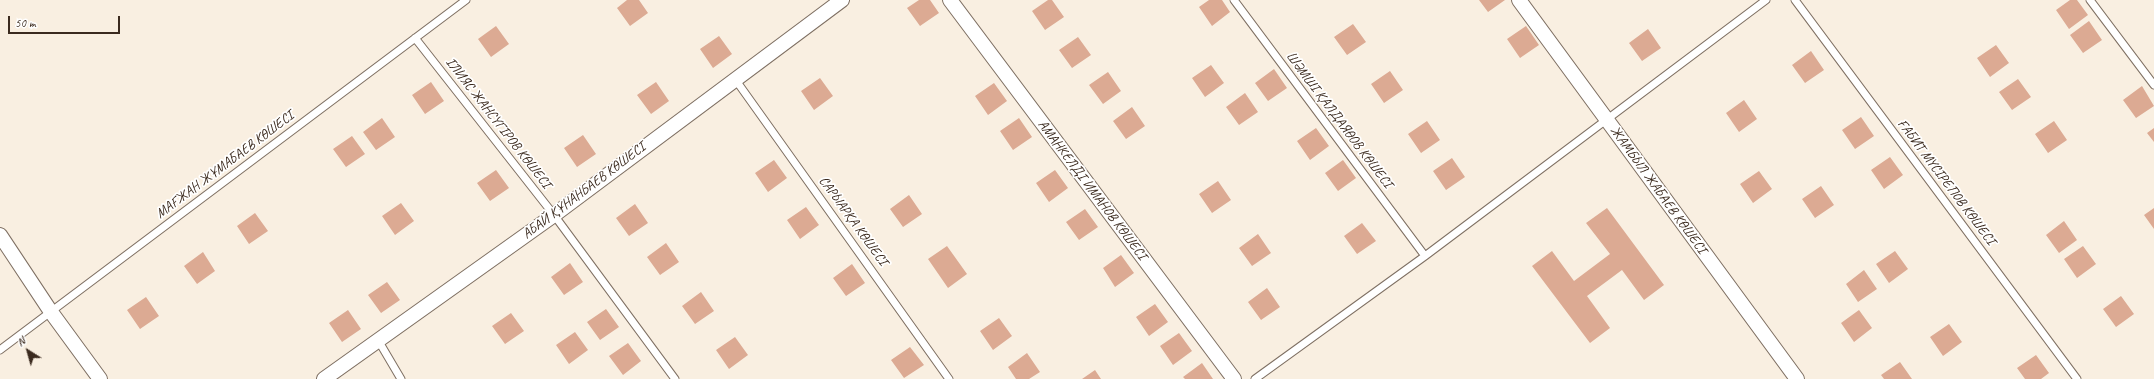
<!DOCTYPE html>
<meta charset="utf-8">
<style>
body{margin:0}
#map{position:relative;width:2154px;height:379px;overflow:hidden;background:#f9efe1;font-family:Caveat,sans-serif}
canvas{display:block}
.north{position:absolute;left:8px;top:331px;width:40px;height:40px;-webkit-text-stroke:3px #fff;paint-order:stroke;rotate:323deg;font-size:11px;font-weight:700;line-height:16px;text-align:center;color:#3b2a1e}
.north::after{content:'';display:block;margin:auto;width:14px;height:18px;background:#3b2a1e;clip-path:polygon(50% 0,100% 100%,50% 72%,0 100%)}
.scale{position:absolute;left:8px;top:16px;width:112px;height:18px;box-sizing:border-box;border:2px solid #3b2a1e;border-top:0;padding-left:5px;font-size:12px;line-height:14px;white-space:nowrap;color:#3b2a1e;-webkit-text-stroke:3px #fff;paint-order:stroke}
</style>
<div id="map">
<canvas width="2154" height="379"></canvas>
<div class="north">N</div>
<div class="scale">50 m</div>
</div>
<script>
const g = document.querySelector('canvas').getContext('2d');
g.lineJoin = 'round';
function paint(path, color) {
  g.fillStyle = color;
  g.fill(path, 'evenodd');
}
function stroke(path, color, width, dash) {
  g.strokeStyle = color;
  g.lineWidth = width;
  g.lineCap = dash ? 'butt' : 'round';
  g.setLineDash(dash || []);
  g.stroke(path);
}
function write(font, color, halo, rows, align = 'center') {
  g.font = font + ' Caveat,sans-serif';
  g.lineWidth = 3.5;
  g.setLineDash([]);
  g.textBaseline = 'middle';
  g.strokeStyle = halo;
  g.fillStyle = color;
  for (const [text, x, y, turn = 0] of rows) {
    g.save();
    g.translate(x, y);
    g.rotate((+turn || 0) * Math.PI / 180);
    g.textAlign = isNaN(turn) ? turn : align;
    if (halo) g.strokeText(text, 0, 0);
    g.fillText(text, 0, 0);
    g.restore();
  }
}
const building = new Path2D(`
 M627,0H639L648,13L630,26L617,8Z
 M919,0H930L939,13L920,26L907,8Z
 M1048,0H1052L1064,17L1045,30L1032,11Z
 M1209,0H1222L1230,12L1212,26L1199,7Z
 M1479,0H1505L1488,12Z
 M2070,0H2077L2088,15L2069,29L2056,10Z
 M2089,21L2102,40L2083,53L2070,35Z
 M1353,24L1366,42L1347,55L1334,37Z
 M496,26L509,44L491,57L478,39Z
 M1526,26L1539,45L1520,58L1507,39Z
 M1648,29L1661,48L1642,61L1629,43Z
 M719,36L732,54L713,68L700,49Z
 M1078,37L1091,55L1072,68L1059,50Z
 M1996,45L2009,63L1990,77L1977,58Z
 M1811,51L1824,70L1805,83L1792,65Z
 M1211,65L1224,83L1205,97L1192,78Z
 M1274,69L1287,88L1268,101L1255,83Z
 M1390,71L1403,90L1384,103L1371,84Z
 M1108,72L1121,91L1103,104L1089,85Z
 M820,78L833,96L814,110L801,91Z
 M2018,79L2031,97L2012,110L1999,92Z
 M431,82L444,101L425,114L412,95Z
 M656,82L669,101L651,114L637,95Z
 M994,83L1007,101L988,115L975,96Z
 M2142,86L2154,106L2136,118L2123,100Z
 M1245,93L1258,112L1239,125L1226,107Z
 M1744,100L1757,119L1739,132L1726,113Z
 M1132,107L1145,126L1126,139L1113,121Z
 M1861,117L1874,136L1855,149L1842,130Z
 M382,118L395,137L376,150L363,132Z
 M1019,118L1032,137L1013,150L1000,131Z
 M1427,121L1440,140L1421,153L1408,134Z
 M2054,121L2067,140L2048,153L2035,134Z
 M1316,128L1329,146L1310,160L1297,141Z
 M2154,128V142L2147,133Z
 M583,135L596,154L577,167L564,148Z
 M352,136L365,154L346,167L333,149Z
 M1890,157L1903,175L1884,189L1871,170Z
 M1452,158L1465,177L1446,190L1433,171Z
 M774,160L787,178L768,192L755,173Z
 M1343,160L1356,178L1338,191L1325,173Z
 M496,170L509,188L490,201L477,183Z
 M1055,170L1068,188L1049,202L1036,183Z
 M1759,171L1772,189L1753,203L1740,184Z
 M1218,181L1231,200L1212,213L1199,194Z
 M1821,186L1834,205L1815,218L1802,199Z
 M909,195L922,214L903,227L890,209Z
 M401,203L414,221L395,235L382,216Z
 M635,204L648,223L629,236L616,218Z
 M806,207L819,225L800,239L787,220Z
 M1607,208L1664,285L1644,300L1622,270L1587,296L1610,328L1590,343L1532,266L1552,251L1574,281L1610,254L1586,223Z
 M2154,208V229L2144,215Z
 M1085,209L1098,227L1079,240L1066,222Z
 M255,213L268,231L249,244L237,226Z
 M2064,221L2077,240L2059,253L2046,235Z
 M1362,223L1376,241L1357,254L1344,236Z
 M1258,234L1271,253L1252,266L1239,248Z
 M666,243L679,262L660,275L647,257Z
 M947,246L967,274L948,288L928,259Z
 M2083,246L2096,264L2077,278L2064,259Z
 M1895,251L1908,269L1889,283L1876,264Z
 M203,252L215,271L197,284L184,266Z
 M1121,255L1134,273L1115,287L1103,268Z
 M570,263L583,282L564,295L551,277Z
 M852,264L865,283L846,296L833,278Z
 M1864,270L1877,289L1858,302L1846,284Z
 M387,282L400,300L381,313L368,295Z
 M1267,288L1280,307L1261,320L1248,302Z
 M701,292L714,311L695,324L682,306Z
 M2121,296L2134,314L2116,327L2103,309Z
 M146,297L159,316L140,329L127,310Z
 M1155,304L1168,322L1149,336L1136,317Z
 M606,309L619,327L600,340L587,322Z
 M348,310L361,329L342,342L329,323Z
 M1859,310L1872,328L1854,342L1841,323Z
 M511,313L524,331L505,344L492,326Z
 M999,318L1012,336L993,350L980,331Z
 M1949,324L1962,342L1943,356L1930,337Z
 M575,332L588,350L569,364L556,345Z
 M1179,333L1192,351L1173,365L1160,346Z
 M735,337L748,355L729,369L716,350Z
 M628,343L641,361L623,375L609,356Z
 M910,347L924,365L904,378L891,360Z
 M1027,353L1040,372L1029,379H1016L1008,367Z
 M2036,355L2049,373L2041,379H2025L2017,368Z
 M1900,362L1912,379H1884L1881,375Z
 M1202,363L1213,379H1185L1183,377Z
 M1095,370L1101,379H1082Z`);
const service = new Path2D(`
 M1234,0L1425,256
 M1795,0L2077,379
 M2090,0L2154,85
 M415,38L554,215L675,379
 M735,79L949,379
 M378,340L401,379
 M0,350L466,0
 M1255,379L1425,256L1766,0`);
const minor = new Path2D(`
 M950,0L1234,379
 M1519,0L1797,379
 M0,235L51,312L100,379
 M324,379L554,215L842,0`);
const streetNames = [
 ["ШӘМШІ ҚАЛДАЯӨОВ КӨШЕСІ",1339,120,53],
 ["ІЛИЯС ЖАНСҮГІРОВ КӨШЕСІ",498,123,52],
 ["МАҒЖАН ЖҰМАБАЕВ КӨШЕСІ",225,165,-37],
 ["ҒАБИТ МҮСІРЕПОВ КӨШЕСІ",1946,182,53],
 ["АМАНКЕЛДІ ИМАНОВ КӨШЕСІ",1092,190,53],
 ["ЖАМБЫЛ ЖАБАЕВ КӨШЕСІ",1658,190,54],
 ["АБАЙ ҚҰНАНБАЕВ КӨШЕСІ",584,191,-37],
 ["САРЫАРҚА КӨШЕСІ",853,221,54]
];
paint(building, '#dcaa93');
stroke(service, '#7e6f62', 9);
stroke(minor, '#7e6f62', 16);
stroke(service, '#fff', 7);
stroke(minor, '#fff', 14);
write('14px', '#3b2a1e', '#fff', streetNames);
</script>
